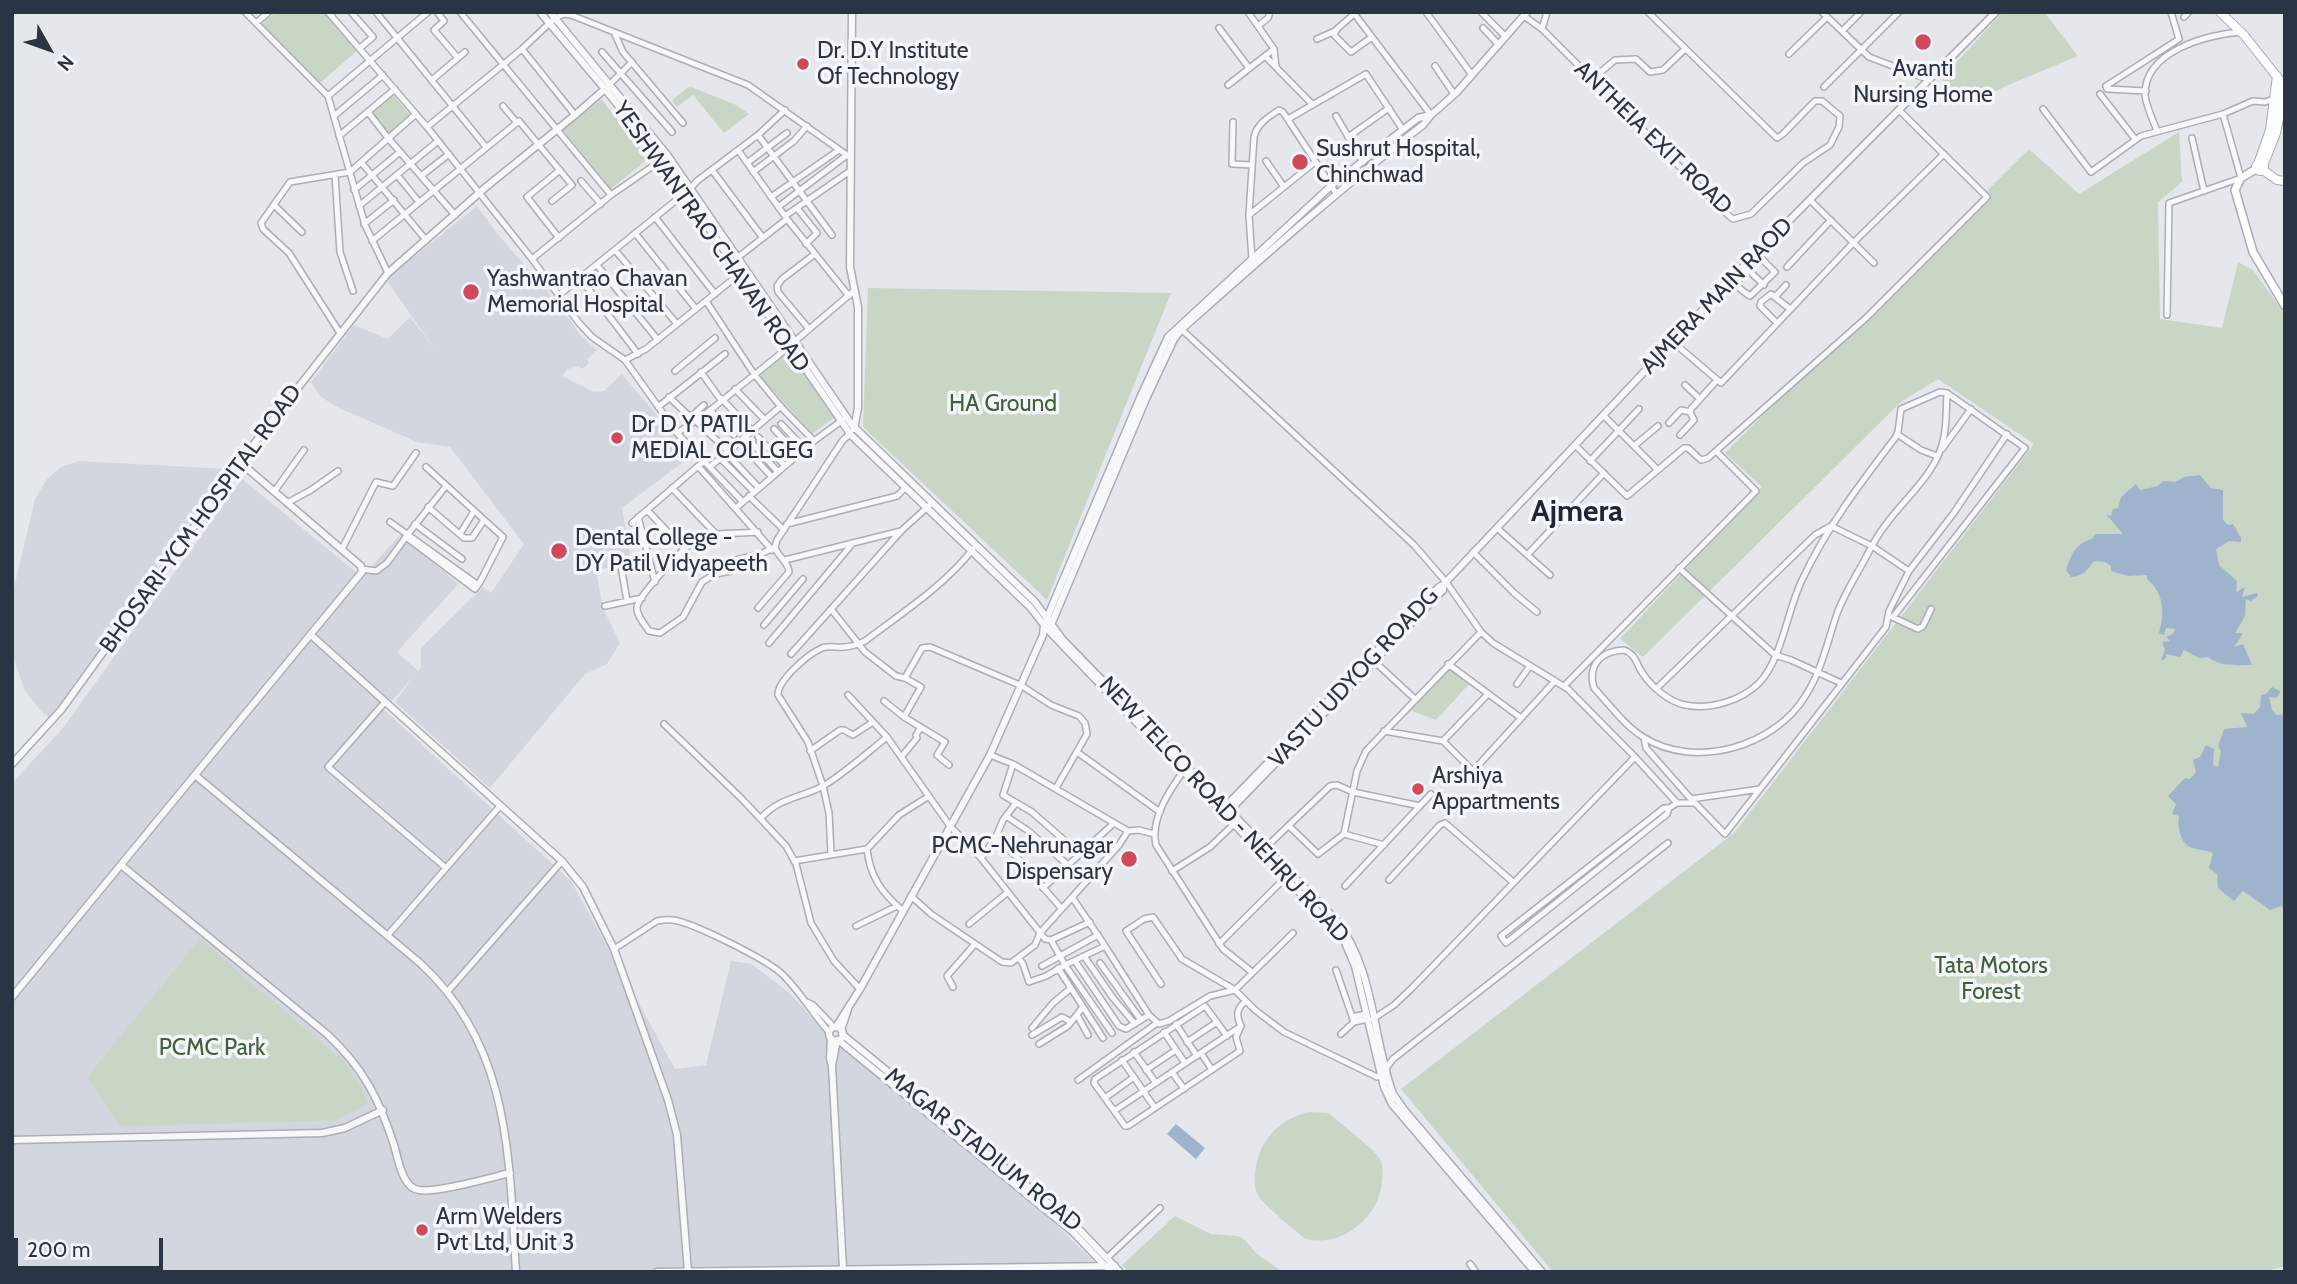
<!DOCTYPE html>
<style>
body{margin:0}
#map{position:relative;width:2297px;height:1284px;overflow:hidden;background:#e4e7ec;font-family:Cabin,sans-serif}
canvas{display:block}
.frame{position:absolute;inset:0;border:14px solid #2b3445;pointer-events:none}
.north{position:absolute;left:14px;top:14px;width:70px;height:70px;-webkit-text-stroke:5px #f4f6f9;paint-order:stroke;rotate:130deg;font-size:19px;font-weight:700;line-height:28px;text-align:center;color:#2b3445}
.north::after{content:'';display:block;margin:auto;width:24px;height:32px;background:#2b3445;clip-path:polygon(50% 0,100% 100%,50% 72%,0 100%)}
.scale{position:absolute;left:14px;top:1238px;width:149px;height:32px;box-sizing:border-box;border:4px solid #2b3445;border-top:0;padding-left:9px;font-size:21px;line-height:24px;white-space:nowrap;color:#2b3445;-webkit-text-stroke:5px #f4f6f9;paint-order:stroke}
</style>
<div id="map">
<canvas width="2297" height="1284"></canvas>
<div class="frame"></div>
<div class="north">N</div>
<div class="scale">200 m</div>
</div>
<script>
const g = document.querySelector('canvas').getContext('2d');
g.lineJoin = 'round';
function paint(path, color) {
  g.fillStyle = color;
  g.fill(path, 'evenodd');
}
function stroke(path, color, width, dash) {
  g.strokeStyle = color;
  g.lineWidth = width;
  g.lineCap = dash ? 'butt' : 'round';
  g.setLineDash(dash || []);
  g.stroke(path);
}
function write(font, color, halo, rows, align = 'center') {
  g.font = font + ' Cabin,sans-serif';
  g.lineWidth = 7;
  g.setLineDash([]);
  g.textBaseline = 'middle';
  g.strokeStyle = halo;
  g.fillStyle = color;
  for (const [text, x, y, turn = 0] of rows) {
    g.save();
    g.translate(x, y);
    g.rotate((+turn || 0) * Math.PI / 180);
    g.textAlign = isNaN(turn) ? turn : align;
    if (halo) g.strokeText(text, 0, 0);
    g.fillText(text, 0, 0);
    g.restore();
  }
}
const built = new Path2D(`
 M477,206L496,232L559,305L582,337L597,350L587,359L589,363L586,366L582,369L579,366L568,369L562,376L594,392L604,391L622,374L691,456L622,508L631,561L596,571L603,608L620,643L607,664L585,674L490,788L395,702L413,677L384,710L571,881L675,1069L706,1065L731,961L752,964L789,993L812,1017L830,1040L920,1105L1048,1217L1105,1272H12V783L63,728L242,479L362,577L401,534L458,584L397,652L418,671L421,668V648L483,587L491,593L524,544L450,447L417,442L335,406L320,396L311,382L354,325L388,339L410,317L433,347L386,279Z
 M80,461L227,469L50,718L41,711L25,691L12,654V596L35,500L46,480L61,467Z`);
const green = new Path2D(`
 M276,12H325L358,50L320,83L262,24Z
 M2003,12H2044L2078,56L2006,86L1971,104L1941,79Z
 M691,87L736,105L749,114L724,133L693,95L677,107L672,100L687,88Z
 M392,93L411,116L389,134L370,112Z
 M601,99L649,158L611,189L563,130Z
 M2179,132L2182,182L2158,202L2160,319L2222,328L2238,262L2253,270L2285,314V1266L2263,1272H1553L1401,1089L1734,833L2034,444L1938,379L1901,402L1643,657L1620,639L1762,487L1725,453L2029,149L2079,194Z
 M868,288L1171,293L1047,600L863,427Z
 M789,348L835,417L812,434L759,375Z
 M1448,667L1469,684L1436,720L1407,709Z
 M200,939L342,1060L360,1085L368,1104L332,1121L120,1126L87,1077Z
 M1310,1112L1328,1113C1338,1121 1376,1151 1380,1159C1385,1169 1382,1186 1379,1196C1370,1223 1338,1247 1307,1239C1302,1238 1263,1203 1259,1197C1252,1186 1255,1166 1259,1155C1267,1132 1286,1117 1310,1112Z
 M1175,1216L1211,1234L1238,1236L1245,1240L1257,1254L1283,1272H1128L1122,1265Z`);
const water = new Path2D(`
 M2200,475L2211,488L2223,490V520L2228,525L2233,524L2241,538V542L2229,541L2216,549L2219,565L2237,581L2236,592L2245,587L2242,597L2257,593L2258,596L2251,601L2246,599L2245,616L2235,633H2242V635L2234,647L2243,644L2252,665C2237,665 2220,667 2208,657L2199,658L2184,650L2180,657L2166,654V658L2161,661L2165,649L2162,642L2170,641L2166,637L2173,634L2175,629L2166,628L2164,635L2159,633C2165,613 2164,593 2147,579V575L2128,576L2111,571V566L2105,562L2094,561C2087,570 2084,576 2071,577L2066,570C2071,556 2075,543 2092,539L2096,534H2123L2106,514L2111,516L2113,509L2118,508L2121,497L2136,484L2140,490L2158,486L2163,481L2175,482L2184,477Z
 M2272,687L2280,691V693L2276,698L2269,697L2272,710L2277,715L2285,714V908L2281,906L2270,910L2243,891L2234,901L2218,888L2217,874L2209,868L2213,853C2206,850 2197,850 2190,847C2180,842 2177,826 2179,816L2172,814L2176,804L2168,796L2185,778L2190,779L2196,772L2193,760L2200,757L2206,745L2214,749L2213,765L2218,767L2221,751L2218,746L2224,729L2247,727L2241,713L2254,714L2260,707L2261,695L2266,694Z
 M1176,1124L1205,1148L1196,1159L1167,1134Z`);
const minor = new Path2D(`
 M245,12L328,96L365,225L388,273
 M328,12L427,127L532,259L579,323L592,337L625,360L677,433L743,502
 M351,12L373,37L360,48
 M376,12L486,147
 M437,12L444,21L434,30L458,58
 M460,12L611,195
 M1248,12L1274,49L1276,67
 M1353,12L1431,115
 M1426,12L1472,75
 M1481,12L1506,37
 M1547,12L1542,29L1728,215L1733,219L1751,214L1803,163L1830,145L1839,127L1840,116L1822,101H1815L1783,134L1777,138L1648,12
 M1822,12L1869,57L1930,80
 M1354,14L1337,29L1334,35L1351,52L1372,37
 M1524,16L1542,29
 M2184,17L2189,12
 M256,23L269,12
 M1258,26L1268,18L1270,12
 M1219,28L1249,68
 M1483,28L1499,45
 M1842,31L1861,12
 M614,32L623,52L683,123
 M1317,39L1335,31
 M522,49L575,115
 M602,52L672,132
 M1789,54L1827,17
 M1265,56L1312,104
 M1435,66L1454,94
 M1597,75L1615,60L1636,59L1650,72L1663,70L1685,49
 M432,80L465,52
 M610,84L632,62
 M1228,85L1274,49
 M2106,86L2179,39L2171,12
 M2106,86L2107,89L2146,91
 M1824,87L1899,12
 M2100,94L2135,139
 M328,96L428,12
 M503,106L517,123
 M2043,109L2091,172L2141,136L2223,114L2253,101L2265,102L2274,99
 M368,112L388,138L455,215
 M334,116L383,75
 M1336,116L1363,162
 M1288,119L1366,74L1403,130
 M1233,122L1232,164L1252,165
 M427,127L522,49L555,18L564,14L571,15L748,85L851,158
 M2157,131C2153,120 2146,106 2145,95C2144,51 2208,34 2242,32
 M758,135L832,235
 M339,136L395,89
 M1348,137L1389,108
 M2192,138L2204,191
 M738,150L787,219L849,296
 M1266,161L1284,187
 M361,162L426,240
 M747,163L787,133
 M712,170L763,238
 M753,172L794,141L807,126
 M335,175L340,252L353,291
 M397,175L419,202
 M421,176L449,154
 M581,181L601,204
 M354,190L400,152
 M771,197L839,150
 M1810,200L1874,263
 M274,205L302,232
 M359,206L438,141
 M778,207L847,155
 M797,208L817,233L806,244
 M1249,215L1315,162
 M785,216L850,171
 M655,217L715,294
 M364,224L394,200
 M635,233L696,309
 M559,238L527,197L560,170
 M372,241L519,121L572,185L552,201
 M615,250L677,324
 M737,258L787,219
 M532,259L611,195L663,159
 M1252,260L1249,215L1254,137C1257,124 1268,117 1279,110L1283,112L1336,193
 M597,265L658,340
 M1787,267L1831,220
 M1746,268L1764,285
 M580,278L638,354
 M1731,280C1737,286 1743,292 1750,296L1775,272L1760,257L1735,284
 M559,295L690,189L697,181L758,135L785,110
 M1775,297L1786,285
 M706,301L754,374L782,408L814,441
 M2167,315L2169,203L2241,178L2223,114
 M1777,323L1760,306L1761,302L1771,294L1790,309
 M1179,327L1414,545L1446,582L1481,632L1493,643L1568,689L1635,757L1677,803
 M809,329L778,292L777,286L782,279L815,254
 M340,333L289,253L263,229L261,223L290,182L350,172L416,114
 M1673,342L1721,383L1853,243L1944,154
 M625,360L646,349L742,272
 M675,371L715,338
 M701,372L721,400
 M1685,385L1700,399
 M735,389L765,420
 M669,397L688,415H693L704,405
 M722,399L752,431
 M658,407L725,354
 M710,410L734,435
 M1603,415L1657,469
 M696,421L728,451
 M1669,423L1681,410L1690,412
 M781,424L805,449
 M774,429L798,455
 M677,433L703,416L774,359L855,290
 M1897,434L1921,450L1937,456
 M1680,435L1694,420L1690,412L1691,409L1717,380
 M758,437L785,466
 M753,444L778,472
 M1575,445L1627,496L1684,448H1688L1701,460L1708,458L1866,318L1987,197L1900,111
 M1634,446L1658,426
 M746,449L772,477
 M1942,449L1971,409
 M730,457L759,488
 M720,458L754,492
 M1590,461L1639,409
 M698,466L772,550
 M710,467L781,406
 M672,488L717,535
 M274,492L304,450
 M749,496L784,530
 M287,503L311,490L338,471
 M428,507L464,538H472L484,520
 M736,508L814,441L844,419
 M647,510L684,549
 M638,517L655,582
 M390,522L478,585
 M632,523L704,461
 M415,524L462,559
 M787,524L897,496L905,488
 M1497,528L1550,575
 M758,532C739,534 715,531 698,539C686,544 639,595 637,607C636,615 645,625 649,631L660,633L683,617L702,582L715,574L731,571L736,560L761,554L775,547
 M408,534L446,486
 M460,534L474,511
 M775,547L777,540L843,440L850,434
 M342,549L376,482L393,486L416,453
 M1473,552L1514,593L1537,612
 M1528,554L1604,473
 M785,560L901,531
 M621,566L627,601
 M1679,568L1775,655L1791,660L1841,683
 M362,569L376,571L387,563L406,537L475,589L480,582L503,537L426,467
 M605,606L642,598
 M758,608L789,572C788,560 778,558 775,547
 M831,609L865,652L896,676L905,678L921,687L904,717L945,742L937,755L949,765
 M1892,617L1918,629L1923,626L1931,609
 M1893,617L2025,448L1947,393L1940,392L1901,409L1898,432L1895,438C1859,485 1827,527 1802,580C1787,611 1782,659 1759,683C1741,701 1710,710 1685,705C1667,701 1649,685 1640,669C1635,660 1635,654 1624,650C1601,651 1587,665 1594,688C1609,704 1624,725 1643,737C1695,770 1775,747 1806,695C1822,670 1828,639 1838,611C1845,593 1856,576 1865,559C1871,548 1876,537 1884,527C1900,504 1931,477 1940,451C1947,433 1946,411 1947,393
 M764,625L803,579
 M769,643L853,543
 M791,654L901,531L932,503
 M1375,662L1415,699
 M1448,664L1521,718
 M905,678L922,648L930,647L1022,686L1051,705L1079,716L1085,723L1087,734L1056,788
 M1517,684L1530,666
 M1564,686L1756,491L1716,451
 M1657,688L1815,535L1831,526L1872,546L1909,571
 M848,695L887,737L950,826L981,858L1045,939L1051,940L1090,922
 M884,701L904,717
 M385,702L328,767L446,868
 M664,724L742,799L786,846L796,864L811,923L834,961L860,989
 M1384,731L1443,741L1473,771L1554,682
 M1644,738L1646,748L1691,799L1760,789
 M1443,741L1488,694
 M810,751L840,730H844L853,735L873,722
 M1077,752L1160,812
 M990,755L1013,764L1128,831L1139,830L1154,834
 M902,756L917,738L916,735L921,727
 M1013,764L1003,795L1032,812L1080,854
 M1185,769C1170,789 1150,819 1156,845L1223,949L1252,972
 M1669,808L1667,814L1506,943L1501,936L1664,808H1669L1677,803H1695L1725,834L1886,627L1889,611L1909,571L1953,514L2007,434
 M1006,816L1027,830L1068,865
 M761,818C781,796 803,798 825,785C847,771 867,753 887,737
 M1289,826L1318,854L1344,834L1357,771L1366,751L1481,632
 M1344,834L1384,845
 M995,839L1003,820L1016,803
 M867,849L899,815L929,796
 M867,849C870,877 882,893 903,911
 M1261,852L1330,786L1337,785L1353,792L1420,806
 M831,853L829,813L823,786L808,742L778,695C777,681 808,654 822,648C828,645 837,648 844,647C852,647 858,644 865,641C903,612 943,587 973,549
 M981,858L995,839L1015,855L1061,908
 M794,861L867,849
 M1172,871L1210,847L1234,824
 M1389,880L1440,825L1445,823L1513,882
 M1345,886L1431,794
 M1043,888L1114,823
 M911,896L931,914L1002,962L1011,963L1035,945L1040,933L1119,845L1128,831
 M1072,897L1105,946
 M969,924L1008,892
 M856,926L897,906
 M387,936L500,806
 M1051,940L1065,965L1105,946L1149,1015L1159,1024L1169,1021L1210,996L1235,990L1293,933
 M1219,944L1290,873
 M614,949L657,921C662,920 667,919 673,920C694,923 765,959 781,973C800,991 812,1013 829,1032
 M1084,956L1113,998L1135,1024
 M1019,958L1023,964L1029,982L1046,976L1065,965L1112,1033
 M1075,961L1119,1026L1126,1029L1149,1015
 M1100,963L1141,1020
 M1042,966L1098,935
 M1058,968L1103,1038
 M1336,970L1354,1022
 M1161,984L1126,931L1144,919L1153,917L1182,959L1235,990L1255,1010L1284,1032L1377,1077L1381,1075L1393,1059L1668,843
 M953,987L947,976L975,944
 M448,991L562,861
 M807,1002L813,1005L834,1027
 M1077,1015L1088,1035
 M1352,1017L1366,1014
 M1373,1019L1394,1005L1411,989L1635,757
 M1176,1024L1197,1056
 M1032,1028L1053,1003L1071,988
 M1164,1032L1185,1063
 M1341,1034L1354,1022L1368,1019
 M1032,1035L1062,1017L1071,1022
 M1227,1036L1205,1006L1095,1079L1094,1083L1125,1126H1128L1240,1051L1236,1037L1241,1026
 M1187,1042L1217,1022
 M1039,1044L1068,1026L1082,1008
 M1134,1052L1156,1083
 M1201,1053L1212,1070
 M1122,1060L1155,1108
 M1146,1070L1176,1050
 M1172,1072L1184,1089
 M1078,1080L1157,1023
 M1105,1098L1134,1077
 M1114,1111L1241,1026C1236,1015 1236,1009 1246,1001
 M1107,1258L1160,1208
 M1470,1264L1476,1272`);
const tertiary = new Path2D(`
 M540,12L605,89L662,160L851,435L1030,607L1048,630L1343,938L1355,966L1384,1087L1392,1104L1535,1272
 M550,12L668,156L852,425L1035,602L1063,640L1336,920C1375,969 1372,1037 1393,1094L1405,1111L1542,1272
 M852,12L850,267L858,307V408L854,429
 M1051,625L1145,401L1174,339L1182,329C1261,259 1339,189 1423,125L1431,115L1457,92L1527,12
 M311,635L562,861L583,887L614,949L668,1100L677,1135L688,1272
 M12,764L61,710L257,440L388,273L486,187L575,115L606,88
 M195,775L420,963C511,1046 509,1158 516,1272
 M1223,809L1439,587L1443,585L1744,266L1996,12
 M1229,811L1443,590V585
 M121,865L328,1035C364,1069 379,1099 394,1145C398,1158 402,1188 419,1190C437,1193 489,1178 510,1173
 M12,997L362,572L361,566L241,463
 M836,1027L860,989L990,755L1043,635L1044,625L1140,398L1168,337L1331,186L1418,118L1431,115
 M829 1034a7 7 0 1 1 14 0a7 7 0 1 1-14 0Z
 M841,1030L848,1009
 M842,1034L1077,1227L1120,1272
 M831,1038L830,1059L832,1066L843,1269
 M838,1040L1073,1232L1111,1272
 M832,1066L837,1040
 M12,1140L322,1133L345,1128L383,1110
 M657,1272L1115,1266`);
const secondary = new Path2D(`
 M2256,169L2241,178L2235,190L2253,252L2285,306`);
const primary = new Path2D(`
 M2220,12L2244,35L2282,83L2281,109L2276,133L2263,166
 M2256 167a4 4 0 1 1 8 0a4 4 0 1 1-8 0Z
 M2258,164L2270,130L2277,76
 M2263,170L2277,180L2285,181`);
const markers = [
 [1923,42,9,"#d1495b"],
 [803,64,7,"#d1495b"],
 [1300,162,9,"#d1495b"],
 [471,292,9,"#d1495b"],
 [617,438,7,"#d1495b"],
 [559,551,9,"#d1495b"],
 [1418,789,7,"#d1495b"],
 [1129,859,9,"#d1495b"],
 [422,1230,7,"#d1495b"]
];
const poiNames = [
 ["Dr. D.Y Institute",817,51],
 ["Of Technology",817,77],
 ["Avanti",1923,69,"center"],
 ["Nursing Home",1923,95,"center"],
 ["Sushrut Hospital,",1316,149],
 ["Chinchwad",1316,175],
 ["Yashwantrao Chavan",487,279],
 ["Memorial Hospital",487,305],
 ["Dr D Y PATIL",631,425],
 ["MEDIAL COLLGEG",631,451],
 ["Dental College -",575,538],
 ["DY Patil Vidyapeeth",575,564],
 ["Arshiya",1432,776],
 ["Appartments",1432,802],
 ["PCMC-Nehrunagar",1113,846,"right"],
 ["Dispensary",1113,872,"right"],
 ["Arm Welders",436,1217],
 ["Pvt Ltd, Unit 3",436,1243]
];
const streetNames = [
 ["ANTHEIA EXIT ROAD",1653,138,44],
 ["YESHWANTRAO CHAVAN ROAD",711,237,55],
 ["AJMERA MAIN RAOD",1717,296,-46],
 ["BHOSARI-YCM HOSPITAL ROAD",201,519,-54],
 ["VASTU UDYOG ROADG",1354,678,-47],
 ["NEW TELCO ROAD - NEHRU ROAD",1224,810,47],
 ["MAGAR STADIUM ROAD",983,1150,39]
];
const parkNames = [
 ["HA Ground",1003,404],
 ["Tata Motors",1991,966],
 ["Forest",1991,992],
 ["PCMC Park",212,1048]
];
const districtNames = [
 ["Ajmera",1577,512]
];
paint(built, '#d2d6de');
paint(green, '#c9d6c5');
paint(water, '#9fb4cc');
stroke(minor, '#a9aeb7', 8);
stroke(tertiary, '#a9aeb7', 9);
stroke(secondary, '#a9aeb7', 10);
stroke(primary, '#a3abb8', 10);
stroke(minor, '#f7f8fa', 5);
stroke(tertiary, '#f7f8fa', 6);
stroke(secondary, '#fff', 7);
stroke(primary, '#fff', 8);
for (const [x, y, r, color] of markers) {
  const dot = new Path2D();
  dot.arc(x, y, r, 0, 2 * Math.PI);
  g.fillStyle = color;
  g.fill(dot);
  stroke(dot, '#f4f6f9', 2.5);
}
write('23px', '#2b3445', '#f4f6f9', poiNames, 'left');
write('23px', '#2b3445', '#f4f6f9', streetNames);
write('23px', '#3f6138', '#f4f6f9', parkNames);
write('bold 30px', '#1d2536', '#f4f6f9', districtNames);
</script>
